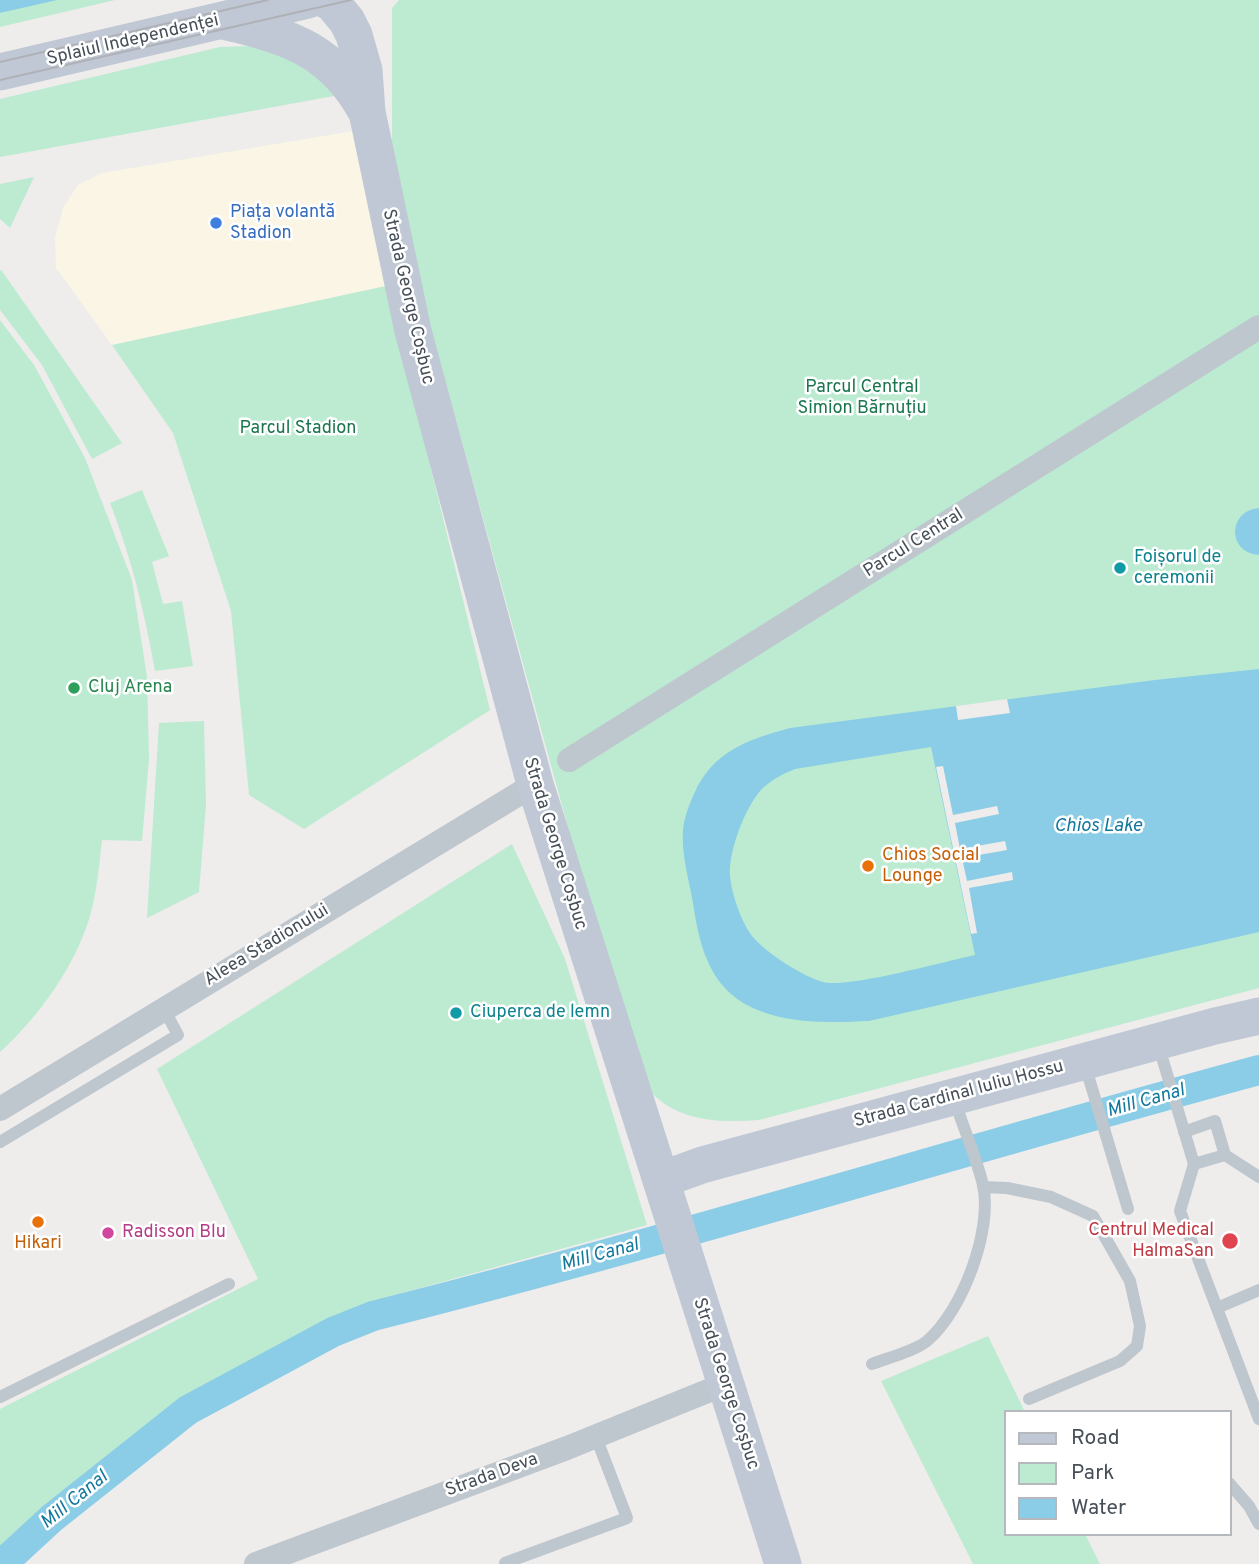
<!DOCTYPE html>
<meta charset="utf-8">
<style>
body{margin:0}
#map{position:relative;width:1259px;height:1564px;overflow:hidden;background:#efecec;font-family:Overpass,sans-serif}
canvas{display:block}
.legend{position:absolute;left:1004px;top:1410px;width:228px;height:126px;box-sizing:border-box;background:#fff;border:2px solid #b5b8bc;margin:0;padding:9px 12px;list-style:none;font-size:21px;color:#464e58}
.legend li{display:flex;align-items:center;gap:14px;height:35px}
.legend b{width:35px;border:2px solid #b5b8bc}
</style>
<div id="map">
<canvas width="1259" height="1564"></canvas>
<ul class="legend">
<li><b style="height:9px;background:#bfc8d4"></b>Road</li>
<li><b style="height:19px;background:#bcebd1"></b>Park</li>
<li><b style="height:19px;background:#8bcde6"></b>Water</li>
</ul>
</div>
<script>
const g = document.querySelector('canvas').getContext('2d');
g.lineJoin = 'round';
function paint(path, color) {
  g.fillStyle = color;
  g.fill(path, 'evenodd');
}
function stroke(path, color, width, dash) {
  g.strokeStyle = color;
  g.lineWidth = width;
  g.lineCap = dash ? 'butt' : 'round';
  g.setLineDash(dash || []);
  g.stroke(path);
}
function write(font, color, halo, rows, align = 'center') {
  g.font = font + ' Overpass,sans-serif';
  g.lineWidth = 5;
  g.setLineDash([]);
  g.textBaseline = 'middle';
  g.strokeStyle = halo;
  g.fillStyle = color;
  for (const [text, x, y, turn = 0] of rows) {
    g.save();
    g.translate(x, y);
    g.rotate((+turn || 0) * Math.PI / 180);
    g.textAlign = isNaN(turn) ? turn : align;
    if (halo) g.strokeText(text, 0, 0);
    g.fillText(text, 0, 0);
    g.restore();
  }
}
const commercial = new Path2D(`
 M353,131L386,286L112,345L56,268L55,238L63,208L78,185L102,173Z`);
const green = new Path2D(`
 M34,0H115L0,27V13L20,8Z
 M399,0H1259V988L759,1120C721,1123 678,1122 650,1091C644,1084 640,1075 634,1067L407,242L392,166V8Z
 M251,46L279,53L345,94L0,157V99L220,47Z
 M34,177L10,228L0,219V184Z
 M0,270L2,271L122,443L92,459L42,365L0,310Z
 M386,286L490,710L304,829L249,795L231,611L173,433L112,345Z
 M0,320L34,365L85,458L132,580L147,677L149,759L142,841L102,840C99,866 97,891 90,916C76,965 38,1018 0,1052Z
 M142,490L169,556L152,562L163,604L182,601L193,666L155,671C144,610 132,560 110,503Z
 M204,721L206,805L199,892L147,918L159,723Z
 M512,844L565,959L647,1225L377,1300L291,1341L199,1391L114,1452L0,1548V1409L258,1279L157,1069Z
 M988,1336L1025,1412H1005V1534H1085L1100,1564H973L881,1381Z`);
const water = new Path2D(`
 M0,0H57L0,13Z
 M1259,508V555C1227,553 1227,511 1259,508Z
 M1259,669V932L869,1021C824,1023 767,1025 731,994C705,971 698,936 693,903C689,880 681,854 683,830C684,818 689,805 694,794C713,751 747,740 790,728L1155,680ZM931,747L975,955C946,961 846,989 823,982C802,976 766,953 752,936C741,921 732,895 730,876C728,852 746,804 763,788C773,779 783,774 795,769Z`);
const pier = new Path2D(`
 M1007,699L1010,713L958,720L956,706Z
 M943,766L953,815L997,806L999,814L955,823L960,849L1005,841L1007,850L962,858L967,881L1012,872L1013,880L969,888L977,933L971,934L936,767Z`);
const canal = new Path2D(`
 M2,1564L52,1518L188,1410L333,1332L373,1316C670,1241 963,1150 1259,1070`);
const lane = new Path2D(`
 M1158,1044L1194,1164L1225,1155L1215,1121L1184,1132
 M1085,1065L1128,1209
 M0,1142L178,1035L164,1009
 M1225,1155L1259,1177
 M1194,1164L1180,1211L1259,1419
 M983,1187L1007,1188L1051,1197L1093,1216L1130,1281L1140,1326L1137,1346L1120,1361L1029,1399
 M1217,1308L1259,1290
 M872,1364C887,1358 915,1351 927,1341C962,1312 993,1230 983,1185C976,1156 963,1127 954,1099
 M0,1397L229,1284
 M1229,1483L1249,1506L1259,1524
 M505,1563L627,1518L596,1437`);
const street = new Path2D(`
 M569,760L1259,327
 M0,1109L535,784
 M256,1564L567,1448L725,1384`);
const secondary = new Path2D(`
 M326,0L333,4L347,21L354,35L364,70L367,112L413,331L535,784L783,1564
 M227,22C290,36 334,52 366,111
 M0,72L308,0
 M661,1180L702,1165L1215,1026L1259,1016`);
const tram = new Path2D(`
 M0,62L268,0
 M0,80L351,0`);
const markers = [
 [216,223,7,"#3f7fe0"],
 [1120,568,7,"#0f9aa8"],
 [74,688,7,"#2e9e5b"],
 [868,866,7,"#e8710a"],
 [456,1013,7,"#0f9aa8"],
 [38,1222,7,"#e8710a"],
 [108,1233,7,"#d1479c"],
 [1230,1241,9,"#e0444e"]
];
const streetNames = [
 ["Splaiul Independenței",133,41,-13],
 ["Strada George Coșbuc",407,297,77],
 ["Parcul Central",914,544,-32],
 ["Strada George Coșbuc",554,844,73],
 ["Aleea Stadionului",267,946,-31],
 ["Strada Cardinal Iuliu Hossu",959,1095,-15],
 ["Strada George Coșbuc",725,1384,72],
 ["Strada Deva",492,1476,-20]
];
const shopNames = [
 ["Piața volantă",230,213],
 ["Stadion",230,234]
];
const parkNames = [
 ["Parcul Central",862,388],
 ["Simion Bărnuțiu",862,409],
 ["Parcul Stadion",298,429]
];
const cultureNames = [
 ["Foișorul de",1134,558],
 ["ceremonii",1134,579],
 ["Ciuperca de lemn",470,1013]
];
const leisureNames = [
 ["Cluj Arena",88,688]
];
const foodNames = [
 ["Chios Social",882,856],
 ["Lounge",882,877],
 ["Hikari",38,1244,"center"]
];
const healthNames = [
 ["Centrul Medical",1214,1231],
 ["HalmaSan",1214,1252]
];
const hotelNames = [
 ["Radisson Blu",122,1233]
];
const waterNames = [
 ["Chios Lake",1098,827],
 ["Mill Canal",1146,1102,-16],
 ["Mill Canal",600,1256,-15],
 ["Mill Canal",75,1501,-39]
];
paint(commercial, '#faf5e5');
paint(green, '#bcebd1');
paint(water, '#8bcde6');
paint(pier, '#efecec');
stroke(canal, '#8bcde6', 30);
stroke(lane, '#bec6ce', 12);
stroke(street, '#bec6ce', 24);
stroke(secondary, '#bfc8d4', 37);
stroke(tram, '#afb1b6', 2);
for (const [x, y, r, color] of markers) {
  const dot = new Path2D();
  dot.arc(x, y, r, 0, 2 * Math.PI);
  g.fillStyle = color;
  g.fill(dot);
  stroke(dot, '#fff', 2.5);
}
write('18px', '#464e58', '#fff', streetNames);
write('18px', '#366cbe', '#fff', shopNames, 'left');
write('18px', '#1b754e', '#fff', parkNames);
write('18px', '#0d838f', '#fff', cultureNames, 'left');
write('18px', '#27864d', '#fff', leisureNames, 'left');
write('18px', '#c56008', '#fff', foodNames, 'left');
write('18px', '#be3a42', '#fff', healthNames, 'right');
write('18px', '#b23c85', '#fff', hotelNames, 'left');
write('italic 19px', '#14789d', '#fff', waterNames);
</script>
